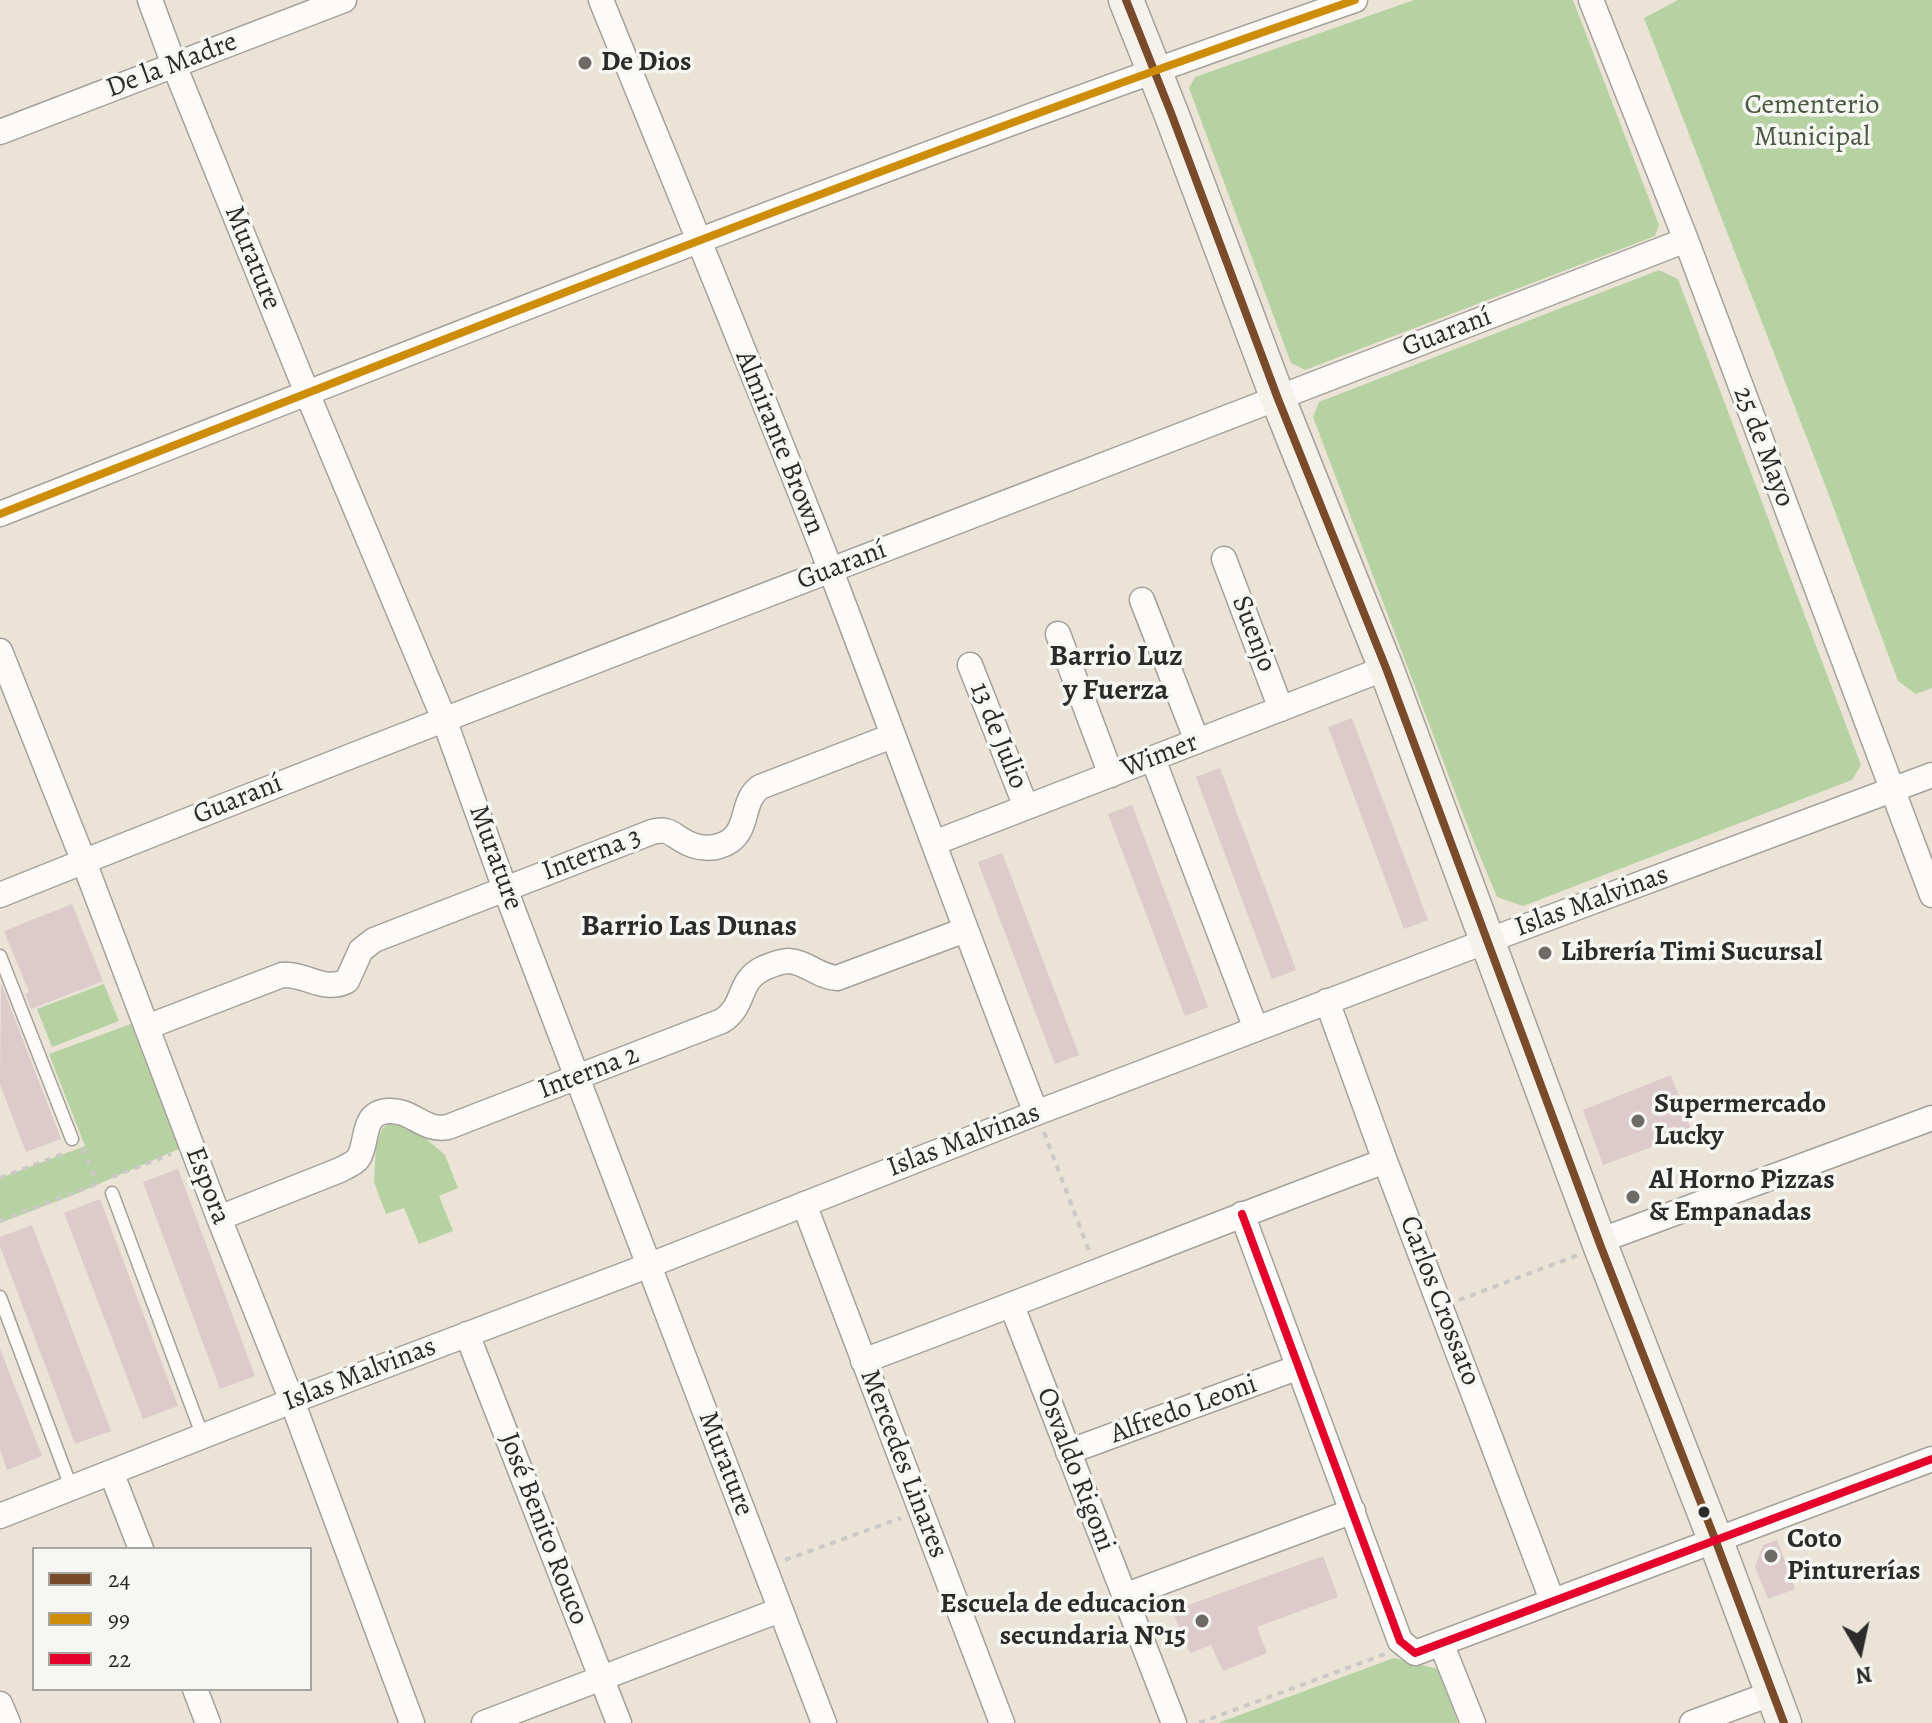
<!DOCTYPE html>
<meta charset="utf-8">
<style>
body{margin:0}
#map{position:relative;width:1932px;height:1723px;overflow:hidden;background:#eae3d6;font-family:Alegreya,serif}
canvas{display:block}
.legend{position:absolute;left:32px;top:1547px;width:280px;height:144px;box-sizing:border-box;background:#f6f6f2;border:2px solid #a5a5a2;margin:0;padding:10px 14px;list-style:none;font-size:24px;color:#2b2b2b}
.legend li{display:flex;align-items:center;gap:16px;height:40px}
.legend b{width:40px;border:2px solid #a5a5a2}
.north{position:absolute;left:1820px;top:1611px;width:80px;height:80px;-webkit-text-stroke:6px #f6f6f2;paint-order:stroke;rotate:171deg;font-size:22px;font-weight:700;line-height:32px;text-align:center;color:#2b2b2b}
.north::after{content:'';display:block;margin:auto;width:28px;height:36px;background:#2b2b2b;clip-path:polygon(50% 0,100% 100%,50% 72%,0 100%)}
</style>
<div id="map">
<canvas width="1932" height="1723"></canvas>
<ul class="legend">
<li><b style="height:10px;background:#7a4b2a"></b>24</li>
<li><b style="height:10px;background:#ce8d09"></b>99</li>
<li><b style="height:10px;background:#e4002b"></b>22</li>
</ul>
<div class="north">N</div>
</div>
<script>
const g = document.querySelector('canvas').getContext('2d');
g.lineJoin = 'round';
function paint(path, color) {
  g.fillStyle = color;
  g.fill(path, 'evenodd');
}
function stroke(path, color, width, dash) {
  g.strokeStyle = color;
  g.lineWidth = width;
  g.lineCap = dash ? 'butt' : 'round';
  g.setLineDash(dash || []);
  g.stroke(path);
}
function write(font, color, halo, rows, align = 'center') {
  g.font = font + ' Alegreya,serif';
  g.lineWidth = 7;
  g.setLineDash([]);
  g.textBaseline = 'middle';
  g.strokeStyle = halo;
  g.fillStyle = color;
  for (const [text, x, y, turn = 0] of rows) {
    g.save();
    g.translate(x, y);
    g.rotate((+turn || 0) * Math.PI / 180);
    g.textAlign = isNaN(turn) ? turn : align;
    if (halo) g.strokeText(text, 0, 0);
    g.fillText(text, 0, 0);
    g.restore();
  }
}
const green = new Path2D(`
 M1414,0H1573L1659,225L1655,236L1305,370L1291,363L1189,88L1195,77Z
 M1678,0H1932V688L1916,694L1898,681L1827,490L1644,18Z
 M1659,270L1678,279L1861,765L1852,780L1523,906L1497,897L1470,832L1313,417L1319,402Z
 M104,984L119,1021L52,1047L37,1009Z
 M131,1024L179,1149L73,1195L0,1223V1178L85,1146L49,1054Z
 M401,1121L416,1130L445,1155L458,1188L439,1196L453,1231L419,1244L404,1208L386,1214L374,1182L376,1145L382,1129L389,1123Z
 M1394,1658L1438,1669L1458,1723H1218Z`);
const building = new Path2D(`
 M1352,718L1428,920L1404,929L1328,727Z
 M1220,768L1296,970L1272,979L1196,777Z
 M1132,805L1208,1007L1185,1016L1108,814Z
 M1002,853L1079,1055L1055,1064L978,862Z
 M72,904L103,981L31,1009L25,994L29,992L4,931Z
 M1,983L61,1139L26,1152L0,1084Z
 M1671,1075L1692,1132L1603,1165L1583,1110Z
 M178,1169L255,1376L220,1389L143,1182Z
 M100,1199L178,1406L143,1419L64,1213Z
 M32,1225L111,1431L75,1444L0,1246V1237Z
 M0,1349L42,1456L7,1470L0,1450Z
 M1777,1540L1795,1589L1768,1599L1755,1567L1763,1545Z
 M1323,1556L1338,1597L1257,1627L1267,1653L1223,1671L1211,1645L1190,1653L1172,1611Z`);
const path = new Path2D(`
 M1044,1132L1089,1251
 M83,1148L97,1183
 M112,1177L171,1154
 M0,1178L65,1153
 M0,1221L97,1184
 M1459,1300L1578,1255
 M785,1560L901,1518
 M1199,1723L1385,1654`);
const service = new Path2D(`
 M0,956L72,1139
 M112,1193L203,1437
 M0,1297L71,1487`);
const minor = new Path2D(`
 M150,0L174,65L307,393L444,719L505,889L824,1723
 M601,0C678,190 757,380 831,571C900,751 966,933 1036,1113
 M1591,0L1686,240L1932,895
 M0,132L344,0
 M0,514C449,337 899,158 1355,0
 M1224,559L1281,709
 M1142,600L1197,741
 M1058,634L1111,775
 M0,651L84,862L219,1218L292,1401L412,1723
 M970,665L1026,807
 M1153,759L1256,1029
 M934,843L1386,668
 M0,895C560,671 1124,459 1686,240
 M1327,1001L1385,1161L1552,1600
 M147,1027L282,975C307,973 322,993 347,981L361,950L374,940L652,832C655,831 662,830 665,831C672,832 676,837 682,840C696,849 715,851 730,841C749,828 741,801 760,787L892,736
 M804,1204L1002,1723
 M1242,1214L1400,1641L1415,1653L1932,1459
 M219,1218L340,1170C347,1166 357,1163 360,1155C368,1138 362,1113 388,1111C412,1109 423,1132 448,1127L722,1021C747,1005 736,981 764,968C771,965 781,961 789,961C806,962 819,977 837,978L965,930
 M1599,1241L1932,1118
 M1012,1306L1174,1723
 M467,1334L619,1723
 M863,1361C1038,1296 1210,1226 1385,1161
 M1068,1452L1299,1367
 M111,1472L141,1549
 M0,1516L292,1401L650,1265L1036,1113L1487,941L1932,775
 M1124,1596L1353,1511
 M1441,1643L1473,1723
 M195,1689L208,1723
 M0,1704L8,1723
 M484,1723L780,1610
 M1692,1723L1773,1693`);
const secondary = new Path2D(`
 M1126,0L1171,113L1278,399L1386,668L1601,1247L1715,1539L1784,1723`);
const bus1 = new Path2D(`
 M1126,0L1171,113L1278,399L1386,668L1601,1247L1715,1539L1784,1723`);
const bus2 = new Path2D(`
 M0,514C449,337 899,158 1355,0`);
const bus3 = new Path2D(`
 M1242,1214L1400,1641L1415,1653L1932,1459`);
const markers = [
 [585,63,8,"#6e6b67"],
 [1545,953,8,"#6e6b67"],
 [1638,1121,8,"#6e6b67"],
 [1633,1197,8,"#6e6b67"],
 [1704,1512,7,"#2b2b2b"],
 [1771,1556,8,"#6e6b67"],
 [1202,1621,8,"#6e6b67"]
];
const poiNames = [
 ["De Dios",601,63],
 ["Librería Timi Sucursal",1561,953],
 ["Supermercado",1654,1105],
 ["Lucky",1654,1137],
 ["Al Horno Pizzas",1649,1181],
 ["& Empanadas",1649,1213],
 ["Coto",1787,1540],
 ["Pinturerías",1787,1572],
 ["Escuela de educacion",1186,1605,"right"],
 ["secundaria Nº15",1186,1637,"right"]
];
const streetNames = [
 ["De la Madre",172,66,-21],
 ["Murature",252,258,68],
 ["Guaraní",1447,333,-21],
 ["Almirante Brown",779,443,68],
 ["25 de Mayo",1763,447,69],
 ["Guaraní",842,566,-21],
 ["Suenjo",1253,634,69],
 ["13 de Julio",998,736,68],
 ["Wimer",1160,756,-21],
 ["Guaraní",238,800,-22],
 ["Interna 3",592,855,-21],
 ["Murature",495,858,70],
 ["Islas Malvinas",1592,902,-20],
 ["Interna 2",589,1073,-21],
 ["Islas Malvinas",964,1141,-21],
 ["Espora",207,1186,69],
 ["Carlos Crossato",1439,1301,69],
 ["Islas Malvinas",360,1375,-21],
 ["Alfredo Leoni",1184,1410,-20],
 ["Murature",725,1464,69],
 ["Mercedes Linares",903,1464,69],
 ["Osvaldo Rigoni",1075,1470,69],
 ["José Benito Rouco",543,1529,69]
];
const parkNames = [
 ["Cementerio",1812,106],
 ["Municipal",1812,138]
];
const neighbourhoodNames = [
 ["Barrio Luz",1116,658],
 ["y Fuerza",1116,692],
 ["Barrio Las Dunas",689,928]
];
paint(green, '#b7d2a2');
paint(building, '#ddcaca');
stroke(service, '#a5a19a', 15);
stroke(minor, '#a5a19a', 27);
stroke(secondary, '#a5a19a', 37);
stroke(path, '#cac9c6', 4, [6, 6]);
stroke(service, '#fcfbf9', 12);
stroke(minor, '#fcfbf9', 24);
stroke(secondary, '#f5f1eb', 34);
stroke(bus1, '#7a4b2a', 8);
stroke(bus2, '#ce8d09', 8);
stroke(bus3, '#e4002b', 8);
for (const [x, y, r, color] of markers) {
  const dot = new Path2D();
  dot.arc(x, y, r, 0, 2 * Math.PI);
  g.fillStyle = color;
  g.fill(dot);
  stroke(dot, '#f6f6f2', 3);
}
write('bold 28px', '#2b2b2b', '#f6f6f2', poiNames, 'left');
write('28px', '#2b2b2b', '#f6f6f2', streetNames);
write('28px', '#485942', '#f6f6f2', parkNames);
write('bold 30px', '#2b2b2b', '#f6f6f2', neighbourhoodNames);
</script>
